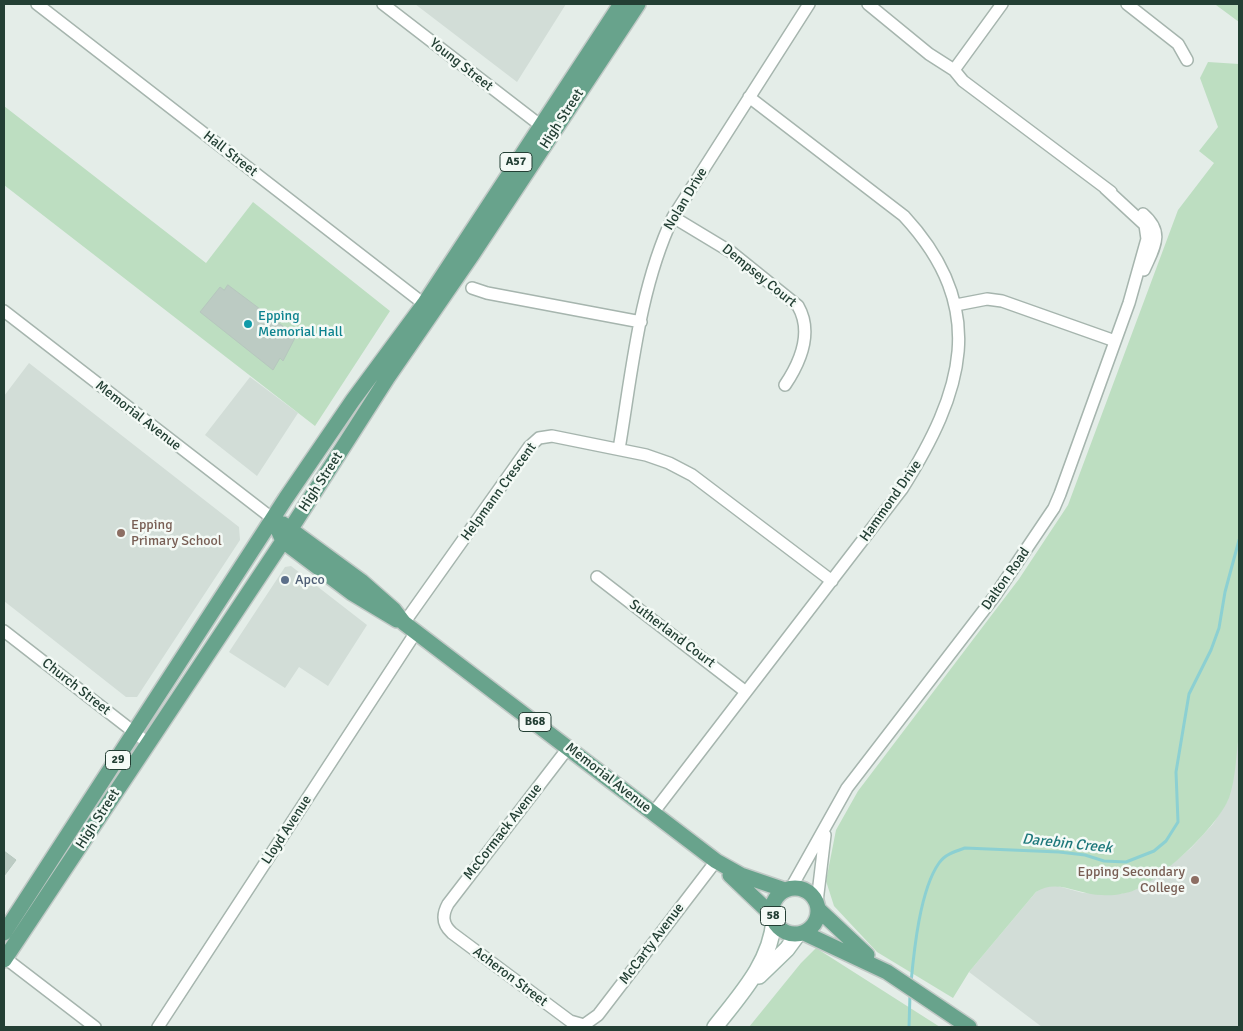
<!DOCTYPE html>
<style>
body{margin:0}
#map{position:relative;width:1243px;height:1031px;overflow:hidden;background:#e4ede8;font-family:Signika,sans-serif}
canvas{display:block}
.frame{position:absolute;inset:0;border:5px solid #233f34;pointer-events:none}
</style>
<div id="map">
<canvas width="1243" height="1031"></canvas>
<div class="frame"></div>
</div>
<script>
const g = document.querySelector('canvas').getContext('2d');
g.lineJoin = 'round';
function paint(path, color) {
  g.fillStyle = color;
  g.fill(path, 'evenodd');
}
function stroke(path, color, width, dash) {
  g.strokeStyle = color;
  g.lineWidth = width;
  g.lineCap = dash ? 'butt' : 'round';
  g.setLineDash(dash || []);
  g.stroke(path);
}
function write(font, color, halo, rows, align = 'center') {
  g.font = font + ' Signika,sans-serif';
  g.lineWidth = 5;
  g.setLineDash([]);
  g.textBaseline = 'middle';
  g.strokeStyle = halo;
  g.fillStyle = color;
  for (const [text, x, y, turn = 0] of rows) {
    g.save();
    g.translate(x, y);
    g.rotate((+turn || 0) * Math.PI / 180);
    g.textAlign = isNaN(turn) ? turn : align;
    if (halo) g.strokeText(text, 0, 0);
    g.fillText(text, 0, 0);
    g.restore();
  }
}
const built = new Path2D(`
 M415,4H566L517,82Z
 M29,363L239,527L240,540L137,697H126L4,601V396Z
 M250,377L298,413L257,476L205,435Z
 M291,566L367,625L328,686L299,667L285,688L229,652L285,567Z
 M1239,734V1027H1042L969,972L1036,892L1045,886L1054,885L1083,893L1120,894L1135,890L1159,875L1191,848L1213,824L1228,800Z`);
const green = new Path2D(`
 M1216,4H1239V22L1216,5Z
 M1208,62L1239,64V734C1236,754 1236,778 1229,798C1217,827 1164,877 1135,890C1126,894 1112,896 1102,895C1078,895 1057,878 1036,892L969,972L953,998L877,952L834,906L826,881L836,830L858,791L1019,579L1068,505L1178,210L1214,163L1199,151L1218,127L1200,78Z
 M4,106L206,263L253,202L390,311L315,426L4,185Z
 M816,948L940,1027H749L801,963Z`);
const stream = new Path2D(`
 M911,983C914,950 920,890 939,863C945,854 956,851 965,848L1059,852L1085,855L1104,861L1126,862L1154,851L1166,841L1178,822L1176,772L1189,694L1211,650L1219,628L1225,592L1239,540
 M909,1027L910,994`);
const building = new Path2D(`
 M228,285L296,336L283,361L280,358L273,370L200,312L220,287L224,290Z
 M4,851L16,860L4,876Z`);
const street = new Path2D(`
 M37,4L424,304
 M383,4L540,125
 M868,4L929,54L954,70L963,81L1111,192
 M1127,4L1178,44L1187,60
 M954,70L1002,4
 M1143,214C1165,233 1154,247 1144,270
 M673,217L731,252L798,306C813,332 801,361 785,385
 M472,288L487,293L641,322
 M956,305L987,299L1002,301L1115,341
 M4,311L273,519
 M619,449C632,372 639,289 673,217L809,4
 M597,577L746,692
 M404,623L529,447L539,438L552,436L646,455L669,463L692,475L832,581
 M4,631L148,743
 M568,748L448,904C442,915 442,924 452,933L570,1021L584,1025L598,1015L716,861
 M653,813L902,489C963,392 990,309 904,216L749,97
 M791,888L847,788L994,597L1054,508L1060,494L1129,303L1147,239L1145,225L1105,188
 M817,902L825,835
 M5,958L95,1027
 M158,1027L416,632`);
const secondary = new Path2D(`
 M759,976L787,949L798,934
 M715,1027C740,995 771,962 774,920`);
const primary = new Path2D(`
 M283,524L361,581L394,610L404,623L716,861L741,875L785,890
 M279,532L283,541L299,553L352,593L397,620
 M730,875L772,915
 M772 911a23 23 0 1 1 46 0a23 23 0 1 1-46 0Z
 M818,909L867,955
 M4,933L286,498L353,400L424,304L621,4
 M804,933L887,972L969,1027
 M4,960L283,541L388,377L472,255L638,4`);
const markers = [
 [248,324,5,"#0f9aa8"],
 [121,533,5,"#8d6e63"],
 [285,580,5,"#5c6f8a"],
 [1195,880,5,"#8d6e63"]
];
const shields = [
 [516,162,32],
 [535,722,32],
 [118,760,25],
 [773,916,25]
];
const shieldNames = [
 ["A57",516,162],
 ["B68",535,722],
 ["29",118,760],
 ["58",773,916]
];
const streetNames = [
 ["Young Street",461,65,38],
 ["High Street",562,119,-57],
 ["Hall Street",230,154,38],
 ["Nolan Drive",686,199,-59],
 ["Dempsey Court",759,276,39],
 ["Memorial Avenue",138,416,38],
 ["High Street",321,482,-57],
 ["Helpmann Crescent",499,492,-54],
 ["Hammond Drive",891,501,-55],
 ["Dalton Road",1006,579,-55],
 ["Sutherland Court",672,634,37],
 ["Church Street",76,687,38],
 ["Memorial Avenue",608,778,38],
 ["High Street",98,819,-57],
 ["Lloyd Avenue",287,830,-57],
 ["McCormack Avenue",503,832,-52],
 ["McCarty Avenue",652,944,-53],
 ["Acheron Street",510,977,37]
];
const cultureNames = [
 ["Epping",258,316],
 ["Memorial Hall",258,332]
];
const educationNames = [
 ["Epping",131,525],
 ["Primary School",131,541],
 ["Epping Secondary",1185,872,"right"],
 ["College",1185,888,"right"]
];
const serviceNames = [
 ["Apco",295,580]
];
const waterNames = [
 ["Darebin Creek",1067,844,6]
];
paint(built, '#d2ddd7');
paint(green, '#bddec1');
stroke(stream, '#8cd0d2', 3);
paint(building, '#bccbc3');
stroke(building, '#b6c7be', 1);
stroke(street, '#a6b5ae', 14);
stroke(secondary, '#a2b9ae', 18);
stroke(primary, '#c1c9c6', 18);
stroke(street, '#fff', 11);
stroke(secondary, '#fff', 15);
stroke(primary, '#68a38c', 15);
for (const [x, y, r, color] of markers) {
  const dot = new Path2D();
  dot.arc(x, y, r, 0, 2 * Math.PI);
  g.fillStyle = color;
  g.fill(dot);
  stroke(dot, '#f4faf6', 2);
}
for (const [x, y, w] of shields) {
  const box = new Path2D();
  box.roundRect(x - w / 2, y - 9.5, w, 19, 4);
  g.fillStyle = '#f4faf6';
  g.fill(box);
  stroke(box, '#233f34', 1);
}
write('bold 12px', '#233f34', null, shieldNames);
write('14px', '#233f34', '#f4faf6', streetNames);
write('14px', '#0d838f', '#f4faf6', cultureNames, 'left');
write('14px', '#785e54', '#f4faf6', educationNames, 'left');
write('14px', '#4e5e75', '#f4faf6', serviceNames, 'left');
write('italic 15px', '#1d787b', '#f4faf6', waterNames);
</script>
